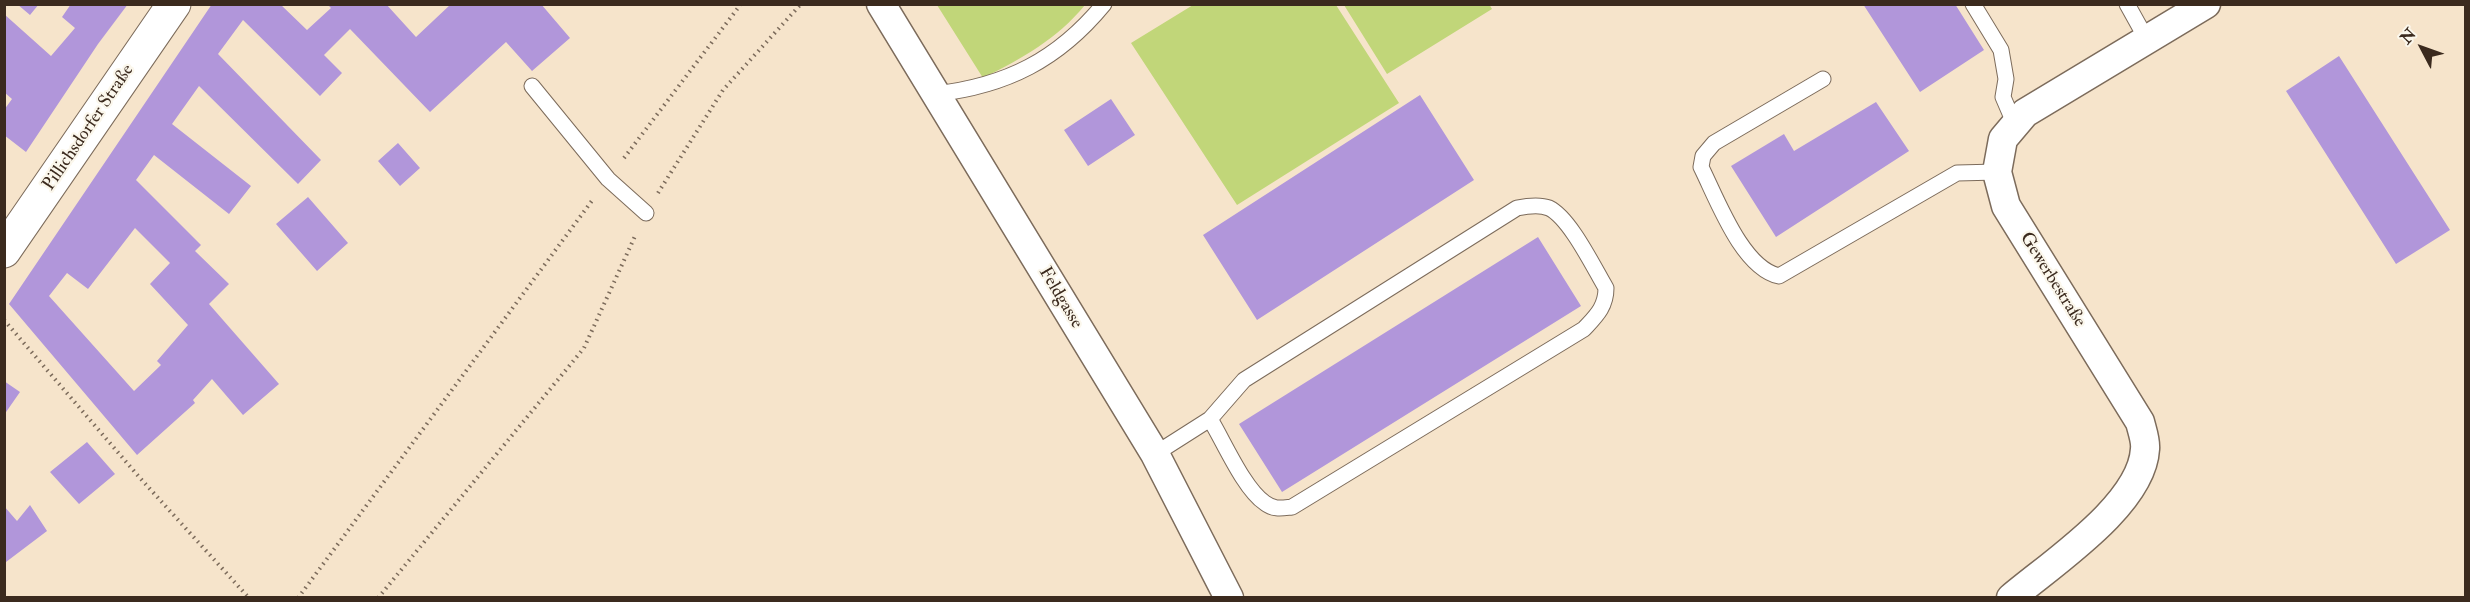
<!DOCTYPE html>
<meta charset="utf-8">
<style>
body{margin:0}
#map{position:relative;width:2470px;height:602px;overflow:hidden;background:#f6e4cb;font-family:"IM FELL Double Pica",serif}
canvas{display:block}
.frame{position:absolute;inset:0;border:6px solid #3b2a1e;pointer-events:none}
.north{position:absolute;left:2392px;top:18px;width:60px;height:60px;-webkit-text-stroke:4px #fbf7ec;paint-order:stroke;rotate:311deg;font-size:16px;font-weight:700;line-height:24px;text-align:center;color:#3b2a1e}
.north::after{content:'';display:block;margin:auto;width:21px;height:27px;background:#3b2a1e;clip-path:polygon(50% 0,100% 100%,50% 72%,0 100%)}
</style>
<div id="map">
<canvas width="2470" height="602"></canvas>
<div class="frame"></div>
<div class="north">N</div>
</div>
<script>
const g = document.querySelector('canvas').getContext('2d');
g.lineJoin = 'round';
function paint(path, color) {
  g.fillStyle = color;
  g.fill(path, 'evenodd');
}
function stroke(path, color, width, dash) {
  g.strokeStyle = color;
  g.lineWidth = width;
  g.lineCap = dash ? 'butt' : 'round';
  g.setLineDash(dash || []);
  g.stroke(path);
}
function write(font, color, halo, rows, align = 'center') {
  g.font = font + ' "IM FELL Double Pica",serif';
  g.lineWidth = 4.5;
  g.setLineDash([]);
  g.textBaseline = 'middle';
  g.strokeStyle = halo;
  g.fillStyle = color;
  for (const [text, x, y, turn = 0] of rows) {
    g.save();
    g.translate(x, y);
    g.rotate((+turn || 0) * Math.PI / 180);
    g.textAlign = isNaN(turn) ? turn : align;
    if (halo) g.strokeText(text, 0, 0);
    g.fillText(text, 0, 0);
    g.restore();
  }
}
const green = new Path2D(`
 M1489,4L1492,9L1387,74L1344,5Z
 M937,5H1085C1057,39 1023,58 983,78Z
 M1193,5H1336L1399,103L1237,205L1131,43Z`);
const building = new Path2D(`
 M17,4H39L30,15Z
 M71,4H128L98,44L26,152L4,135V110L12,99L4,92V14L51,56L75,28L62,17Z
 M212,4H280L307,30L331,8L327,4H386L416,37L451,4H541L570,38L532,71L506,42L430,112L350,29L324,55L342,73L320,96L243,20L218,54L321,160L298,184L199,86L172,124L251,186L229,214L154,155L136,180L201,245L195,251L229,284L209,304L279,384L243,415L212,379L193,400L195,403L137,455L9,304ZM135,228L170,263L150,284L188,325L157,361L161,365L134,391L49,296L67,273L88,289Z
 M1863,4H1955L1984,50L1920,92Z
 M2339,56L2450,230L2396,264L2286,91Z
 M1420,95L1474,180L1257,320L1203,235Z
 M1111,99L1135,135L1088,166L1064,130Z
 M1876,102L1909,151L1776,237L1731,166L1784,134L1794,151Z
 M398,143L420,168L400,186L378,161Z
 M308,197L348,243L317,271L276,224Z
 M1538,237L1581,306L1282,492L1239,424Z
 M4,381L20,392L4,415Z
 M87,442L115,474L79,504L50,472Z
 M30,505L47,531L6,562L4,506L17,521Z`);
const path = new Path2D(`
 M624,158L741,4
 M658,193L723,90L801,4
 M4,320L140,478L249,598
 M298,598L594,198
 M378,598L584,348L636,234`);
const service = new Path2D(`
 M1973,4L2001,50L2006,79L2003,97L2015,125
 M2127,4L2147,40
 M1823,79L1714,143L1703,156L1701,167C1717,199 1742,268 1779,276L1957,173L1997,172
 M532,86L608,179L646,213
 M935,94C1006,86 1058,60 1104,4
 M1155,454L1210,419L1244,380L1517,208C1527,206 1539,204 1549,208C1570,218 1594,268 1606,288C1606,307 1596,316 1584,329L1292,507C1282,508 1274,510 1265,503C1244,489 1224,442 1210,419`);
const minor = new Path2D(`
 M881,4L1155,454L1229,598
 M2011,598C2051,564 2142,505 2145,449C2146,441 2142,430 2140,422L2006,206L1997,172L2003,139L2025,113L2206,4`);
const secondary = new Path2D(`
 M4,251L174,4`);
const streetNames = [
 ["Pillichsdorfer Straße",89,128,-56],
 ["Gewerbestraße",2052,280,58],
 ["Feldgasse",1060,298,59]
];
paint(green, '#c1d679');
paint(building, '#b196da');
stroke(service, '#7c6b5b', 17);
stroke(minor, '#7c6b5b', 31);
stroke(secondary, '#7c6b5b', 35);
stroke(path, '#7c6b5b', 4, [1.5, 4.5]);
stroke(service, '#fff', 15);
stroke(minor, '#fff', 28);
stroke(secondary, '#fff', 33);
write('18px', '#3b2a1e', '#fbf7ec', streetNames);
</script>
